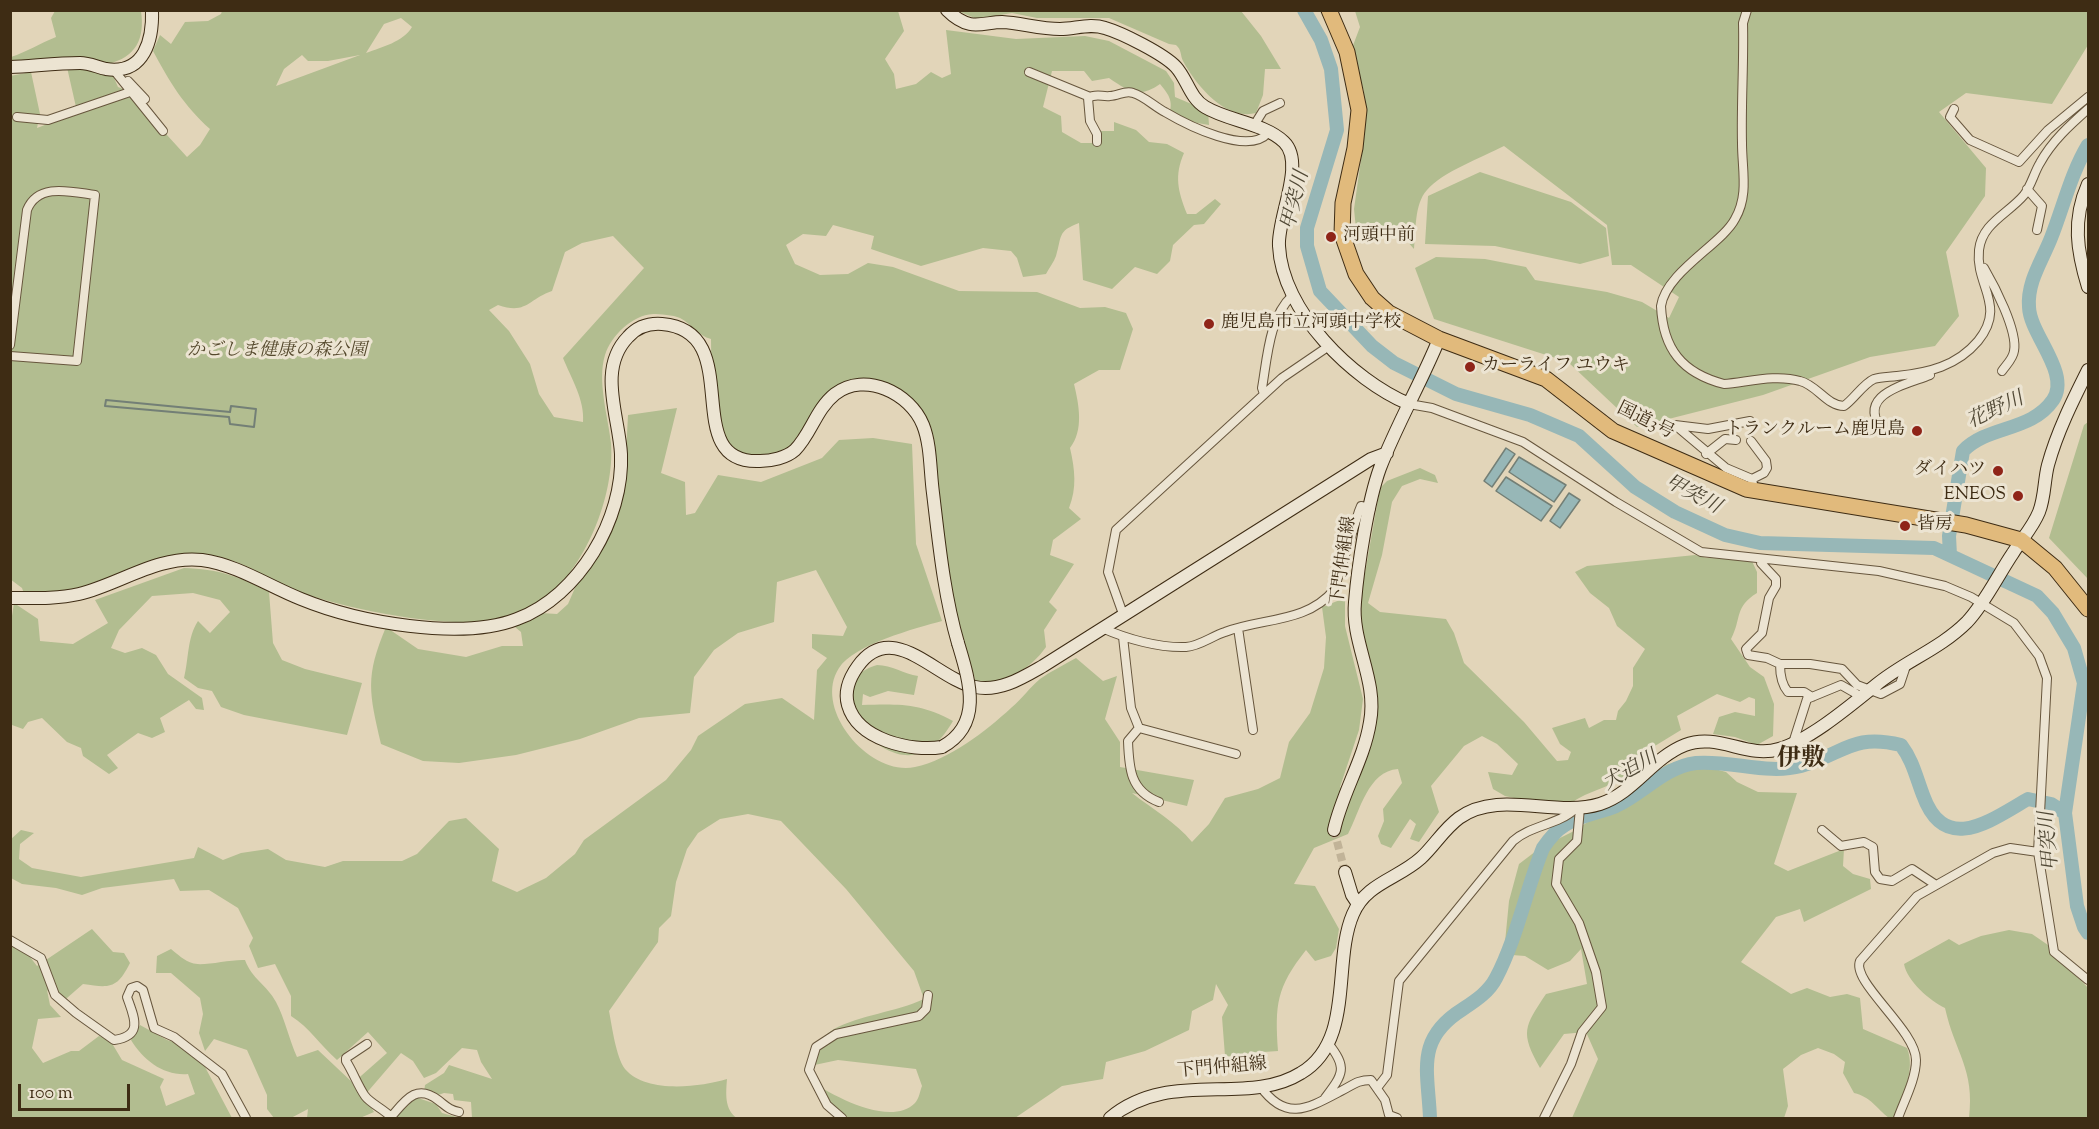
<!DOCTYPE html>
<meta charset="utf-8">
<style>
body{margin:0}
#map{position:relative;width:2099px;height:1129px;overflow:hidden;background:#e2d5b9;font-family:"Sorts Mill Goudy",serif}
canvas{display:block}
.frame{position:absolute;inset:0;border:12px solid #3e2c14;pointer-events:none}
.scale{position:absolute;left:18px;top:1084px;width:112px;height:27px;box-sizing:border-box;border:3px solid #3e2c14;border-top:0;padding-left:8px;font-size:18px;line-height:21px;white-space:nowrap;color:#3e2c14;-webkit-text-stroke:4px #ece4d2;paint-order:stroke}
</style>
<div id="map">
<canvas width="2099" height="1129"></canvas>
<div class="frame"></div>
<div class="scale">100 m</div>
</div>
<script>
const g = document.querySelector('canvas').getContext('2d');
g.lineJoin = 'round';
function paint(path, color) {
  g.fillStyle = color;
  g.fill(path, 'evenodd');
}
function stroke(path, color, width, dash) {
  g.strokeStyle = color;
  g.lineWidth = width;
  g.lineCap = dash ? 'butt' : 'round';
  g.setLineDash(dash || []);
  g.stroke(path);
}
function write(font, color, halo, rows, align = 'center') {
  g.font = font + ' "Sorts Mill Goudy","Noto Serif JP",serif';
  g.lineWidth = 6;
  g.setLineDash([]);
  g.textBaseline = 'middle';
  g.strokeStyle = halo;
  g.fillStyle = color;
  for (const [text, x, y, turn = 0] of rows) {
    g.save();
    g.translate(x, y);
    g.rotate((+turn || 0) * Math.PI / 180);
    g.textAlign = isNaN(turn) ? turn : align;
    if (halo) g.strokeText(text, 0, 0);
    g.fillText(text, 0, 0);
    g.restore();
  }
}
const green = new Path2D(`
 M55,11H141C145,39 136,57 108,64L118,87L126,90L187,157L200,145L210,129C184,106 169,81 153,51L160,35L171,44L185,22L208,21L221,14L222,11H898L904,31L885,59L894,74L896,89L916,84L931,72L942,78L951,74L946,30L1016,39L1085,36L1109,41L1166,71L1174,83L1175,97L1208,111L1209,125L1168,118C1174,102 1170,96 1160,84C1139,99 1128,91 1109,78L1092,81L1084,71H1052L1043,107L1061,116L1062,132L1081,143H1092L1095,131H1114V122L1136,130L1149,142L1167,144L1184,153C1174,176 1178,191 1187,214H1196L1215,199L1221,204L1204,224L1194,225L1173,245L1170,261L1157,274L1135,267L1112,289L1083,280L1079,223C1057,231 1062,237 1056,256C1054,262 1049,268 1046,274L1023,277L1017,258L1011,251L983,248L921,266L871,249L874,236L833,225L826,236L803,234L786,245L795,264L820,275L848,274L868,263L893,267L959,291L1037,292L1080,308L1105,307L1126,313L1133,329L1120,370H1099L1074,384C1079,405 1084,430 1070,448C1075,470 1077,488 1069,508L1081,519L1053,540L1050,555L1074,564L1049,602L1057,610L1044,630L1046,647C1030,670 1004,684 976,683L934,533L923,435L917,419L878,384L821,402L791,445L767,465L751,466L732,460L712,424L711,339C698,336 692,324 680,318C673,315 660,314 653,314C632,315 611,336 605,355C597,381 608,416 611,443C615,495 585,571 541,601C532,606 521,612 512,616C466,634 341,609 295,590C262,577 243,558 204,555C189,554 125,581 106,587C81,594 53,597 27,602L22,588L10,579V76L31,72L40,114L37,128L68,116L76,107L66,63L11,64V57C27,52 40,43 56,37L51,18ZM401,18L412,27C403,42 382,47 366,53L384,24ZM302,55L308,61H328L360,55L276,86L284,69ZM613,236L644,268L563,358C571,378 585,400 583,422L554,417L539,394L530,364L509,331L489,310L498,305C527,315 528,299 552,291L565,252L582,243Z
 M958,11H1241L1261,36L1281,69H1265L1263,95L1256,113C1225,121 1196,85 1183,61C1180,55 1182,50 1176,45L1169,44L1109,18H1037L1012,13L977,19Z
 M1355,11H2088V45L2052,104L1966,93L1939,112L1986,168L1985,196L1946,252L1959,316L1935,346L1870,357L1763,395L1637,427L1568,362L1434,319L1415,268L1436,257L1485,259L1526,267L1535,280L1607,292L1642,302L1669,318L1679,297L1631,265H1612L1607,225L1504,146C1483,157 1442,172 1427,190C1414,204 1416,232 1414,249L1400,233L1357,239L1354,209L1365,131L1364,92L1352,48L1360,27Z
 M1480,172L1571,202L1606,228L1609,256L1580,264L1495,246L1425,244L1428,196Z
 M677,408L661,473L685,482L686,515L695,513L718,475L761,482L822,458L839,440L873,438L912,444L916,544L942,621C916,628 853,645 839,668C812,709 870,777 915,767C949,760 986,731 1011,708C1022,699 1030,687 1040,679C1051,671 1064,665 1076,658L1103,681L1117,676L1105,719L1120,742V767L1194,780L1187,806L1132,793C1152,809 1176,822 1192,842L1209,824L1225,798L1258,789L1280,778L1289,742L1310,713L1324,668L1326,637L1322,607L1345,598V626L1363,699L1359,730L1340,787L1342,789L1376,718L1377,691L1360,622V601L1380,488L1387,481L1420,468L1435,475L1438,483L1420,479L1402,486L1392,502L1382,555L1368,603L1380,612L1446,619L1454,633L1464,663L1524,722L1557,761L1568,760L1571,752L1560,744L1552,728L1585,718L1589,728L1604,720H1616L1618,711L1626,701L1633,686V668L1645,649L1617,626L1609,608L1590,593L1575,572L1587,566L1695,555L1707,558L1751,559L1757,572V593C1734,607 1742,618 1731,639L1750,667L1764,677L1774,704L1773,736L1757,745L1735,737L1713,734L1719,717L1735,712L1755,716V699L1749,697L1740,702L1717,694L1677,716L1681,730L1645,752C1636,788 1586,785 1565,809L1505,796L1493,789L1488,772L1512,775L1518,764L1497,744L1482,736L1464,746L1431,786L1439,812L1419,842L1410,839L1416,824L1410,819L1391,848L1381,844L1378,836L1384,821L1383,809L1402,783L1398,769C1368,771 1360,811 1348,834L1314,848L1294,884L1315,886L1339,929L1336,948L1331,956L1315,961L1306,950C1276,988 1275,1005 1278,1051L1249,1053L1240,1061L1225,1056L1222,1017L1228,1005L1216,984L1213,1000L1192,1011L1189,1030L1145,1051L1106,1062L1103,1079L1062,1086L1015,1118H844L808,1079C831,1095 890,1128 915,1103C919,1099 920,1091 922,1086L916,1069L838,1060L805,1067C812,1054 820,1037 834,1029C860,1015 896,1012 924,999L914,971L846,889L781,821L748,814L720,819L698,833L687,849L676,882L671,916L659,928L658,942L609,1011C612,1026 616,1057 625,1069C646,1094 700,1087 727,1079C726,1092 724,1110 737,1118H472L471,1102L454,1100L453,1094L444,1093L432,1097L424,1093L425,1085L444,1073L449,1065L492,1079L481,1062L477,1050L462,1048L436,1073L424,1078L413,1061L401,1053L364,1096L374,1112L360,1118H307L308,1109L291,1118H274L267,1109V1095L247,1050L214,1039L205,1051L199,1033L203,1014L200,998L171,973H156L157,956L171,949C177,954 185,961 192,963C202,967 230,959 245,960C252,979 267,985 276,1002C285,1019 289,1039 297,1057L318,1050L353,1083L387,1053L368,1032L337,1060C320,1045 310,1028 291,1016V996L275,964L258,968L249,946L253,938L238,908L209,890L180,891L174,879L102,888L82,895L56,888L22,884L11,878L10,840L21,830L34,833L20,844L19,859L32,868L81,877L194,858L198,847L223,860L241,853L268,849L286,860L325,867L343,861H402L417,854L449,821L466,818L499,849L492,881L517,892L546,878L575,854L584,840L666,780L691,750L698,736L745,704L782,698L814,720L817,670L827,658L812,648V634L843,636L847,627L816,570L777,582L774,622L738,633L714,650L694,677L690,713L639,718L580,739L516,755L459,763L423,761L381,744C369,692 365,677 386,627L418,649L466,657L502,646H523L521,632L515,627L541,613L557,614L568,604L625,473L628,415Z
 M2088,422V579L2049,538L2084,425Z
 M184,568C218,569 239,576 269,592L273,643L282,660L305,669L362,683L347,735L244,715L221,707L212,691L198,688L184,678C189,658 187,638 198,621L210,633L230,612L220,600L193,593L152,596L119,630L111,648L125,653L142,648L156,655L168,674L202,698L204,710L196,709L189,700L160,718L165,732L152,738L138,733L107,755L118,768L109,774L83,756L81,748L67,742L42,718L28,722L23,729L12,725L10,629L14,603L38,619L40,641L73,644L108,623L95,600Z
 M877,665C892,665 904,674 918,676L914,695L888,691L870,697L863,694L862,705C899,704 920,703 953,721C936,750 914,766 882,747C876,743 868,739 864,732C857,721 854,706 849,693C856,677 860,670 877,665Z
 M1682,760L1726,772L1737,782L1758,792L1797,793L1774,864L1788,871L1844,849L1843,866L1853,874L1870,879L1871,889L1804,922L1800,909L1776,917L1741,962L1791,994L1807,988L1830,997L1847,994L1860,998L1863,1029L1907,1048C1916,1070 1902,1096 1895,1118H1889C1876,1108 1871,1097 1854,1093L1843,1073L1845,1062L1834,1054L1818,1048L1801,1055L1783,1069L1788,1106L1784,1118H1572L1598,1059L1586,1032L1564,1034L1540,1068C1520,1032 1524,1027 1546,994L1587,984L1581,949L1570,961L1548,970L1525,956L1512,955L1503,963L1509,901L1519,864L1540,848L1572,832L1624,799L1666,765Z
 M92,929L113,952L124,953L130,963C117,989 110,988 83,984L59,1005L47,990L50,1005L61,1017L38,1019L32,1048L43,1063L71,1051H79L99,1036L110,1040L122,1060L164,1079L160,1087L166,1106L195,1094L188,1074C164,1076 144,1061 131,1040L140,1025L167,1040L195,1048L232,1118H11L10,946L27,953L37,966Z
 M2009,930L2032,934L2048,945C2051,958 2078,975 2088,988V1118H1969C1975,1069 1955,1053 1945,1008C1930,1001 1907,981 1904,964L1949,939L1959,945L1981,936Z
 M409,1095L436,1104L442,1113L460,1118H389Z`);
const water = new Path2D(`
 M1506,448L1515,454L1492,487L1484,481Z
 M1519,457L1566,485L1554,502L1509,472Z
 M1506,477L1552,506L1541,521L1496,491Z
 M1569,493L1580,500L1560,528L1550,521Z`);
const stream = new Path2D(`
 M106,400L230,412L231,406L256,409L254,427L230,424L229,417L105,406Z`);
const river = new Path2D(`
 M1304,10L1321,40L1331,69L1337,130L1307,228V246L1320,291L1372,346L1394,363L1456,394L1530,415L1579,436L1635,487L1675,512L1725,535L1760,543L1934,548L2037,596L2053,613L2074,648L2084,683L2065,813L2077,906L2084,927L2088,933
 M1950,555L1949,536L1963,451C1988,425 2031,432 2053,400C2071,373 2030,335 2029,307C2027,282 2042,261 2051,238C2063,208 2071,173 2088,145
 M1430,1118C1428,1070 1415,1039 1463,1009C1475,1001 1489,992 1496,978C1517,938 1526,890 1543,848C1549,839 1555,831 1565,825C1579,815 1600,813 1616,806C1644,793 1664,767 1696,763C1731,760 1767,775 1801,766C1844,754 1852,733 1901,745C1913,761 1916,777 1923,795C1945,856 1991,820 2028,799L2051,804L2065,813`);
const streetTunnel = new Path2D(`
 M1334,830L1345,872`);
const street = new Path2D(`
 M1747,10L1743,23C1744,63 1741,103 1742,143C1742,170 1749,195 1735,219C1722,244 1666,272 1661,306C1663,349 1682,373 1724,384C1748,382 1776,374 1800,381C1817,385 1827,406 1844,406C1854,399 1863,384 1874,379C1881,377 1890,377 1897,376C1928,373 1957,366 1978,341C2007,305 1975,286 1979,250C1982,223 2008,214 2024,195C2031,186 2034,173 2040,163C2052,141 2070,125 2088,109
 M113,69L163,131
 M1029,72L1090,97
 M128,81L145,99
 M1954,109L1950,117L1970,140L2019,162L2048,130L2088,97
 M17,117L48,120L130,92
 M1253,127L1263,111L1280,103
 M1097,142V134L1090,121L1088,98C1096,93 1102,97 1110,96C1118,96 1125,90 1133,93C1144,96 1155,107 1165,112C1187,125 1248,156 1268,133
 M2027,189L2042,206L2037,230
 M1984,268C1994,285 2018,331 2014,351C2013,359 2006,365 2002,371
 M10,345L27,210C38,182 72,192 95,195L77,361L10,356
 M1264,394L1262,388C1267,360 1269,317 1292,296
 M1409,404L1432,408L1523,442L1616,502L1701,552L1879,571L1945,586L1971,597L2014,623L2039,656L2047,678L2038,852L2054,952L2088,980
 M1750,421L1708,429L1675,425L1726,468L1752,479
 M1884,433C1854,395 1902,386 1930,375
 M1751,441L1766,461L1767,468L1764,473L1752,479L1753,484
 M1706,454L1725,439L1736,440
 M1761,559V563L1776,579V586L1769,598L1762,633L1746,649L1748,655L1767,658L1780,664H1810L1842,669L1857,685L1881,694L1900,684L1906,666
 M1123,614L1108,572L1116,530L1282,378L1329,346
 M1102,628C1127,639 1159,648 1186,647C1200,646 1212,636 1225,632C1261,618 1307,623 1334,590L1359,511L1361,506L1371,508
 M1238,628L1253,730
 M1123,637L1131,708L1139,728L1236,754
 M1780,664C1780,674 1781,684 1788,692H1804L1812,697
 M1139,728L1128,741C1129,768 1130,791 1159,802
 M1793,743L1807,699L1841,685L1862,697
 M1822,830L1841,846L1864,842L1873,847L1875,872L1880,879L1892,881L1912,869L1936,885
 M10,940L41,958L55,995L76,1013L114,1040C144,1036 134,1017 127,997L131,988L137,986L143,990L154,1028L174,1037L222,1074L246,1118
 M367,1044L346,1058V1061C353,1072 358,1086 365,1096C371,1104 384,1109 392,1118
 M1260,1086C1286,1122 1307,1109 1341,1091C1353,1085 1357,1080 1371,1080L1385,1100L1389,1115L1397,1118
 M1377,1088L1387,1075L1399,981L1513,841C1531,825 1558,825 1575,809
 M1325,1098C1343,1074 1348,1068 1328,1043
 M391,1117C405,1101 416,1083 438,1100C446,1106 449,1110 459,1112
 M842,1118L827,1105L809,1070L816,1047L836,1034L919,1016L926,1009L928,995
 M1544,1118L1571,1064L1582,1032L1602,1007L1596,972L1579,923L1556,884L1559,859L1577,841L1580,808
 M1898,1118C1904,1101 1916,1079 1916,1060C1916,1030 1851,982 1860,961L1917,896L1993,853L2010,848L2038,852`);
const secondary = new Path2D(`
 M947,10C954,17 961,22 970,24C980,26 991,22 1002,22C1021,23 1040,29 1060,29C1075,29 1090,23 1105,28C1122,33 1164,54 1176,67C1187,79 1190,98 1205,107C1228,121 1264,123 1284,142C1306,163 1277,218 1279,246C1282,311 1352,380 1409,404
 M10,67C33,66 57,63 80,63C89,63 97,67 106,69C145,75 153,39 152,10
 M2088,184C2072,220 2077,251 2088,287
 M10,598C33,598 57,599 79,594C120,584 158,555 202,560C238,565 268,586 301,599C357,622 461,641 517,619C579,596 624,519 621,454C619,416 597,369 628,337C637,327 649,323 662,324C749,331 676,465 760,461C771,461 786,458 795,450C811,434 816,409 835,394C865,371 910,393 923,425C931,445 930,471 933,493C939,543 944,595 958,643
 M942,747C911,752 858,740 848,705C844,691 850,677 858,666C893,618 936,679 975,687C1000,692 1022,678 1043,666L1371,459L1387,453
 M1334,830C1342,793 1364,760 1370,722C1378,680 1351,643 1355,602C1358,565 1368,501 1380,468C1397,424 1421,383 1439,339
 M1345,872L1352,895L1358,904
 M1110,1118C1169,1068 1247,1107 1301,1073C1355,1041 1332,962 1353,914C1366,883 1398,879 1421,858C1434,846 1444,829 1459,818C1499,789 1555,818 1600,804C1634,793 1652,758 1685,745C1718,732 1747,759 1779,749C1810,740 1851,705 1876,685C1905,661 1940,649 1967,622C1985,603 1998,575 2013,553C2021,540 2033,527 2039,512C2045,497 2044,480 2048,465C2057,432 2073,400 2088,370`);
const highway = new Path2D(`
 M1329,10L1347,52L1359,110L1355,148L1343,203L1342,234L1356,274L1372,298L1389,313L1439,339L1546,379L1613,431L1746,489L1966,525L2021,540L2055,568L2088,609`);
const secondaryBridge = new Path2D(`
 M942,747C984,724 969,680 958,643`);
const markers = [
 [1331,237,6,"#8f2418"],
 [1209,324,6,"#8f2418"],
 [1470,367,6,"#8f2418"],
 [1917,431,6,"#8f2418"],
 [1998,471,6,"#8f2418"],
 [2018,496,6,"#8f2418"],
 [1905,526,6,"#8f2418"]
];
const poiNames = [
 ["河頭中前",1343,237],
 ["鹿児島市立河頭中学校",1221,324],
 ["カーライフ ユウキ",1482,367],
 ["トランクルーム鹿児島",1905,431,"right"],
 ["ダイハツ",1986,471,"right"],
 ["ENEOS",2006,496,"right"],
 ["皆房",1917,526]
];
const parkNames = [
 ["かごしま健康の森公園",277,352]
];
const streetNames = [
 ["国道3号",1645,422,26],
 ["下門仲組線",1345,561,-82],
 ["下門仲組線",1222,1069,-5]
];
const waterNames = [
 ["甲突川",1297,201,-76],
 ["花野川",1996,412,-25],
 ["甲突川",1692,496,28],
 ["犬迫川",1631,772,-30],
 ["甲突川",2051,841,-95]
];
const districtNames = [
 ["伊敷",1801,761]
];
paint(green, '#b2bd90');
paint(water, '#97b7b7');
stroke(water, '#737f76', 1.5);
stroke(stream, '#737f76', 2);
stroke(river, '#97b7b7', 14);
stroke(streetTunnel, '#c1b398', 8, [8, 4]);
stroke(street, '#67563d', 10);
stroke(secondary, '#3e2c14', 14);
stroke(highway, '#3e2c14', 17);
stroke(street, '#ece4d2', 8);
stroke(secondary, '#ece4d2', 12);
stroke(highway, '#e1ba7c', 15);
stroke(secondaryBridge, '#3e2c14', 14, []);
stroke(secondaryBridge, '#ece4d2', 12);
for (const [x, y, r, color] of markers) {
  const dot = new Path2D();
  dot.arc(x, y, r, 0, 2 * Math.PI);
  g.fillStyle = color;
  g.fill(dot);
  stroke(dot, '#ece4d2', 2);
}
write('18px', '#3e2c14', '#ece4d2', poiNames, 'left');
write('italic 18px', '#55492d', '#ece4d2', parkNames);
write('18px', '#3e2c14', '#ece4d2', streetNames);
write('italic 20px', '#504835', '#ece4d2', waterNames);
write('bold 24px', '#3e2c14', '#ece4d2', districtNames);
</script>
